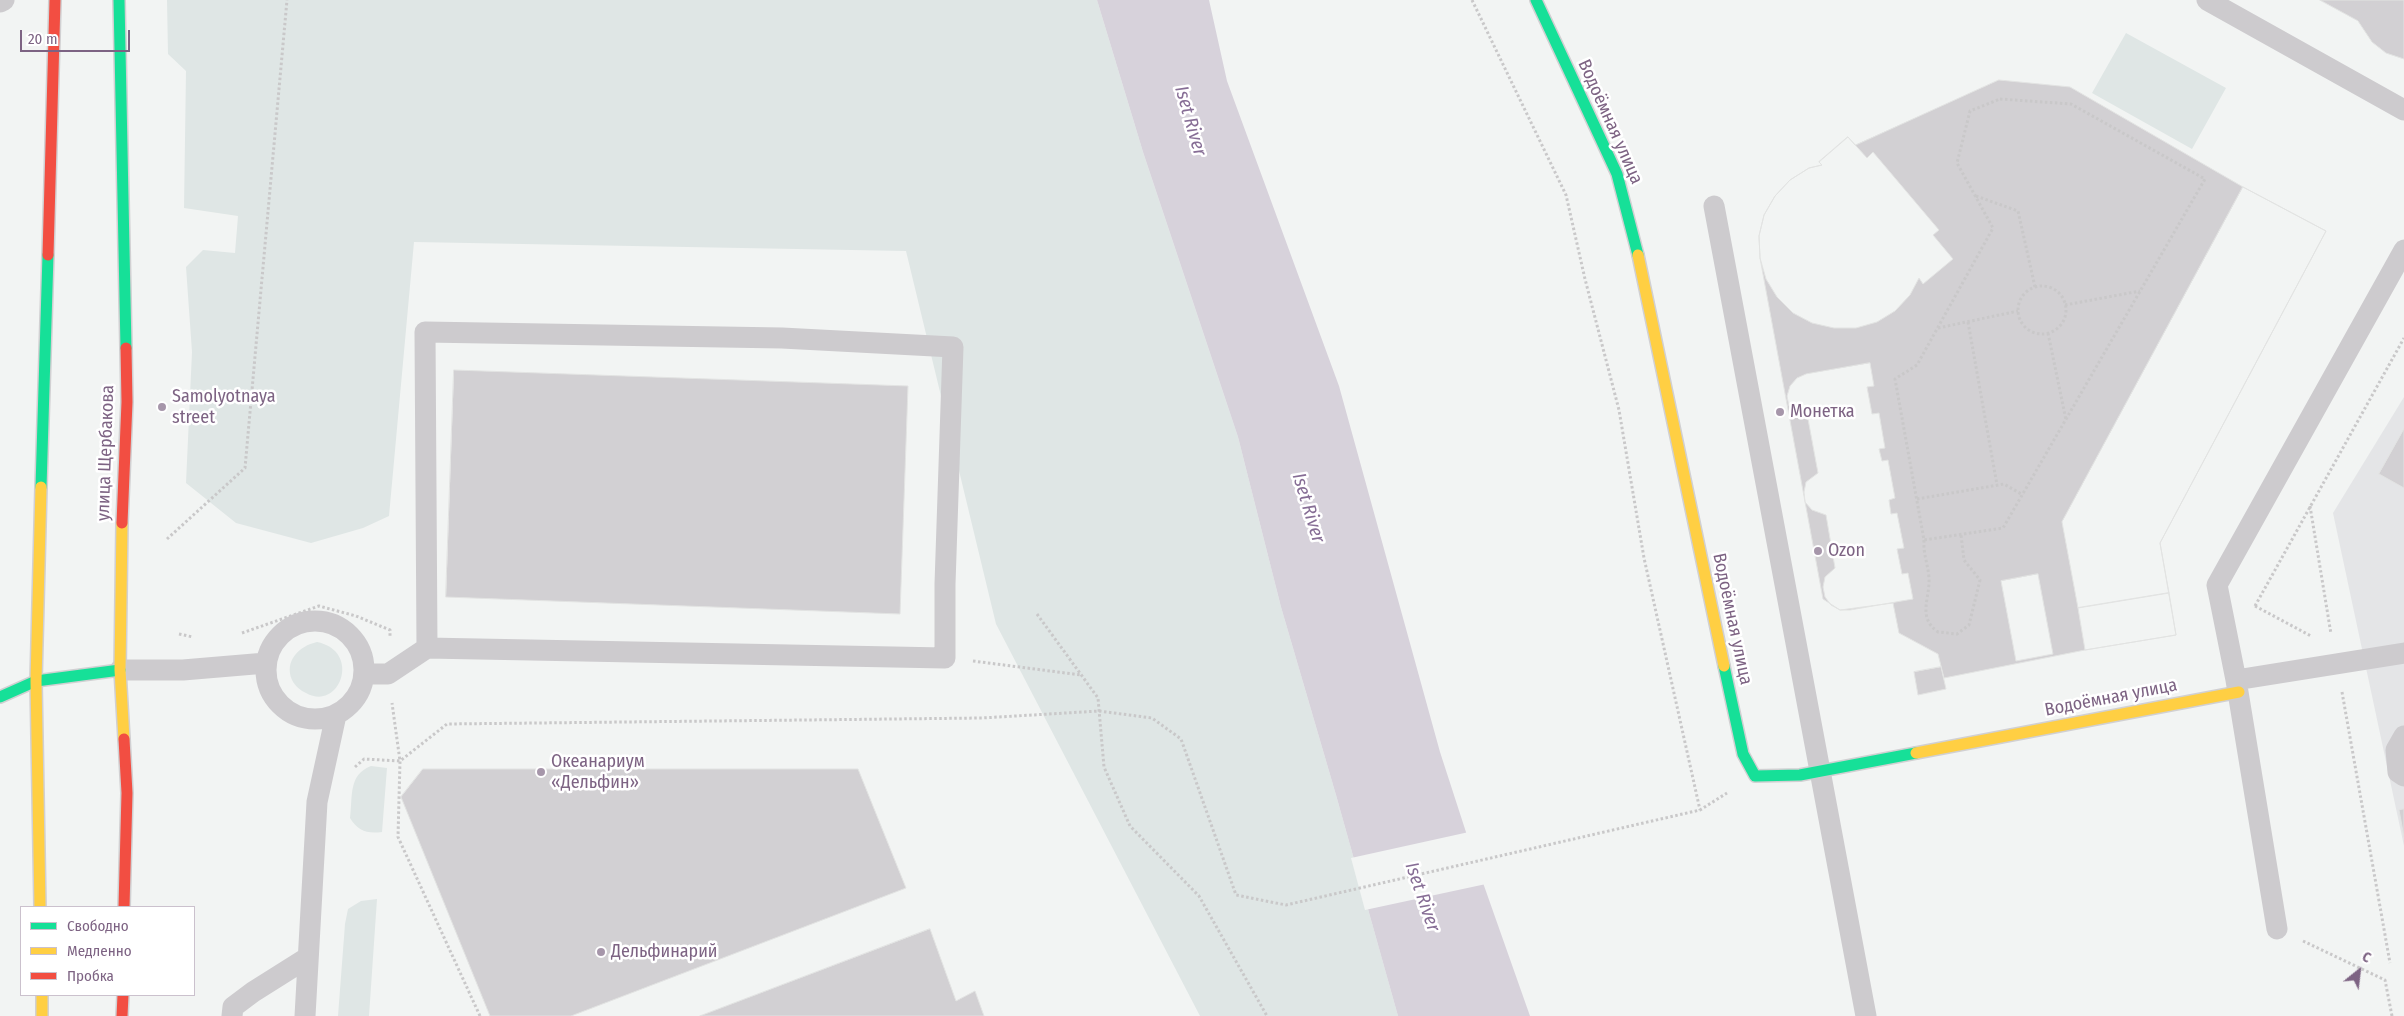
<!DOCTYPE html>
<meta charset="utf-8">
<style>
body{margin:0}
#map{position:relative;width:2404px;height:1016px;overflow:hidden;background:#f2f4f3;font-family:"Fira Sans Condensed",sans-serif}
canvas{display:block}
.legend{position:absolute;left:20px;top:906px;width:175px;height:90px;box-sizing:border-box;background:#fff;border:1px solid #cbc1cd;margin:0;padding:6px 9px;list-style:none;font-size:15px;color:#7d6383}
.legend li{display:flex;align-items:center;gap:10px;height:25px}
.legend b{width:25px;border:1px solid #cbc1cd}
.north{position:absolute;left:2334px;top:946px;width:50px;height:50px;-webkit-text-stroke:4px #fff;paint-order:stroke;rotate:29deg;font-size:14px;font-weight:700;line-height:20px;text-align:center;color:#7d6383}
.north::after{content:'';display:block;margin:auto;width:18px;height:22px;background:#7d6383;clip-path:polygon(50% 0,100% 100%,50% 72%,0 100%)}
.scale{position:absolute;left:20px;top:30px;width:110px;height:22px;box-sizing:border-box;border:2px solid #7d6383;border-top:0;padding-left:6px;font-size:15px;line-height:18px;white-space:nowrap;color:#7d6383;-webkit-text-stroke:4px #fff;paint-order:stroke}
</style>
<div id="map">
<canvas width="2404" height="1016"></canvas>
<ul class="legend">
<li><b style="height:6px;background:#16e098"></b>Свободно</li>
<li><b style="height:6px;background:#ffcf43"></b>Медленно</li>
<li><b style="height:6px;background:#f24e42"></b>Пробка</li>
</ul>
<div class="north">С</div>
<div class="scale">20 m</div>
</div>
<script>
const g = document.querySelector('canvas').getContext('2d');
g.lineJoin = 'round';
function paint(path, color) {
  g.fillStyle = color;
  g.fill(path, 'evenodd');
}
function stroke(path, color, width, dash) {
  g.strokeStyle = color;
  g.lineWidth = width;
  g.lineCap = dash ? 'butt' : 'round';
  g.setLineDash(dash || []);
  g.stroke(path);
}
function write(font, color, halo, rows, align = 'center') {
  g.font = font + ' "Fira Sans Condensed",sans-serif';
  g.lineWidth = 5;
  g.setLineDash([]);
  g.textBaseline = 'middle';
  g.strokeStyle = halo;
  g.fillStyle = color;
  for (const [text, x, y, turn = 0] of rows) {
    g.save();
    g.translate(x, y);
    g.rotate((+turn || 0) * Math.PI / 180);
    g.textAlign = isNaN(turn) ? turn : align;
    if (halo) g.strokeText(text, 0, 0);
    g.fillText(text, 0, 0);
    g.restore();
  }
}
const built = new Path2D(`
 M2404,397V846L2333,513Z`);
const green = new Path2D(`
 M167,0H1097L1143,152L1238,437L1281,607L1336,795L1398,1016H1200L996,624L906,251L414,242L389,516L363,528L311,543L236,523L186,483L192,352L186,267L203,250L235,253L238,216L184,208L186,71L168,54Z
 M2126,33L2226,88L2192,149L2092,93Z
 M317,642C362,651 340,712 306,693C301,691 295,686 292,680C284,661 299,646 317,642Z
 M371,766L387,768L382,832C367,834 358,831 350,818C353,796 348,775 371,766Z
 M377,899L369,1016H338L345,924L348,909L361,901Z`);
const water = new Path2D(`
 M1097,0H1209L1227,81L1339,386L1440,752L1476,863L1530,1016H1398L1336,795L1281,607L1238,437L1143,152Z`);
const pier = new Path2D(`
 M1469,832L1486,884L1365,910L1351,858Z`);
const building = new Path2D(`
 M2320,0H2404V59L2386,53L2372,42L2358,21Z
 M1999,80L2070,87L2243,187L2326,231L2160,543L2176,635L2085,650L1944,678L1938,654L1899,633L1893,603L1840,610L1823,599L1760,258L1759,236L1764,215L1775,196L1790,180L1809,168L1822,165L1819,162L1848,137L1855,145Z
 M1848,137L1867,158L1873,152L1939,230L1933,235L1953,259L1923,284L1919,278L1910,295L1895,311L1877,322L1856,328H1834L1812,323L1793,313L1777,297L1766,279L1760,258L1759,236L1764,215L1775,196L1790,180L1809,168L1822,165L1819,162Z
 M2243,187L2326,231L2160,543L2169,593L2078,608L2062,522Z
 M1870,363L1874,386L1867,387L1872,414L1879,413L1885,448L1879,449L1882,461L1888,460L1895,498L1889,500L1891,514L1897,513L1904,548L1897,549L1902,574L1908,573L1913,599L1850,610H1840L1831,605L1825,597L1823,587L1825,577L1835,568L1826,515L1812,510L1805,502L1804,492L1806,482L1818,473L1808,419L1795,414L1789,406L1787,396L1790,386L1797,378L1806,374Z
 M454,370L908,386L900,614L446,597Z
 M2404,429V488L2379,474Z
 M2038,574L2053,654L2016,661L2001,581Z
 M2169,593L2176,635L2085,650L2078,608Z
 M1941,667L1946,689L1918,695L1914,672Z
 M423,769H858L906,888L571,1016H490L401,797Z
 M2404,809V837L2399,810Z
 M930,929L956,1001L975,991L984,1016H700Z`);
const path = new Path2D(`
 M1472,0L1566,195L1585,279L1619,410L1644,558L1700,810
 M2000,99L2071,104L2205,179L2003,528L1924,540L1895,379L1917,365L1993,228L1957,163L1970,111Z
 M1976,196L2018,211L2035,287
 M2018 310a24 24 0 1 1 48 0a24 24 0 1 1-48 0Z
 M2065,305L2140,291
 M1968,322L1997,485
 M1938,328L2018,311
 M2048,333L2066,420
 M1917,499L2004,484L2023,495
 M2310,506L2331,634
 M167,539L245,468L287,0
 M1924,540C1923,554 1928,564 1929,578C1930,599 1917,617 1938,632L1957,634L1969,625L1980,580L1964,560L1961,535
 M2255,606L2404,338
 M2255,606L2311,636
 M1037,614L1098,698L1104,767L1130,826L1199,896L1267,1016
 M242,633L319,606L356,616L390,630V637
 M179,634L193,637
 M973,661L1081,675
 M2342,692L2390,963
 M355,767L364,759L400,761L392,703
 M2303,941L2385,980L2392,1016
 M480,1016L398,837L400,761L447,724L982,718L1099,711L1152,718L1181,739L1236,895L1286,905L1700,810L1727,793`);
const lane = new Path2D(`
 M2207,0L2404,110
 M0,2L4,0
 M1714,206L1866,1016
 M266 670a49 49 0 1 1 98 0a49 49 0 1 1-98 0Z
 M120,670H183L266,663
 M365,674H388L427,648L945,658V584L953,347L782,338L425,332L427,648
 M2236,680L2404,653
 M2404,736L2396,750L2398,772L2404,776
 M2277,929L2236,680L2217,585L2404,250
 M232,1016L233,1007L253,992L307,958
 M305,1016L317,802L336,715`);
const fast = new Path2D(`
 M119,0L126,348
 M1536,0L1617,174L1638,255
 M41,487L48,255
 M1724,666L1743,754L1755,776L1800,775L1916,753
 M0,697L36,681L120,670`);
const slow = new Path2D(`
 M1638,255L1724,666
 M122,523L120,670L124,739
 M1916,753L2239,692
 M40,907L36,681L41,487
 M42,995V1016`);
const jam = new Path2D(`
 M48,255L55,0
 M122,523L127,402L126,348
 M124,739L127,793L124,907
 M122,1016L123,995`);
const markers = [
 [162,407,5,"#a696aa"],
 [1780,412,5,"#a696aa"],
 [1818,551,5,"#a696aa"],
 [541,772,5,"#a696aa"],
 [601,952,5,"#a696aa"]
];
const streetNames = [
 ["Водоёмная улица",1610,122,66],
 ["улица Щербакова",106,453,-88],
 ["Водоёмная улица",1732,619,78],
 ["Водоёмная улица",2111,698,-11]
];
const poiNames = [
 ["Samolyotnaya",172,397],
 ["street",172,418],
 ["Монетка",1790,412],
 ["Ozon",1828,551],
 ["Океанариум",551,762],
 ["«Дельфин»",551,783],
 ["Дельфинарий",611,952]
];
const waterNames = [
 ["Iset River",1190,121,74],
 ["Iset River",1308,508,73],
 ["Iset River",1422,897,71]
];
paint(built, '#e4e5e7');
paint(green, '#dfe6e5');
paint(water, '#d7d2db');
paint(pier, '#f2f4f3');
paint(building, '#d2d0d3');
stroke(building, '#e2e3e2', 1);
stroke(fast, '#d1d0d2', 14);
stroke(slow, '#d1d0d2', 14);
stroke(jam, '#d1d0d2', 14);
stroke(path, '#c9c8c9', 3, [2.5, 2.5]);
stroke(lane, '#cdcbce', 21);
stroke(fast, '#16e098', 11);
stroke(slow, '#ffcf43', 11);
stroke(jam, '#f24e42', 11);
for (const [x, y, r, color] of markers) {
  const dot = new Path2D();
  dot.arc(x, y, r, 0, 2 * Math.PI);
  g.fillStyle = color;
  g.fill(dot);
  stroke(dot, '#fff', 2);
}
write('18px', '#7d6383', '#fff', streetNames);
write('18px', '#7d6383', '#fff', poiNames, 'left');
write('italic 19px', '#866d95', '#fff', waterNames);
</script>
